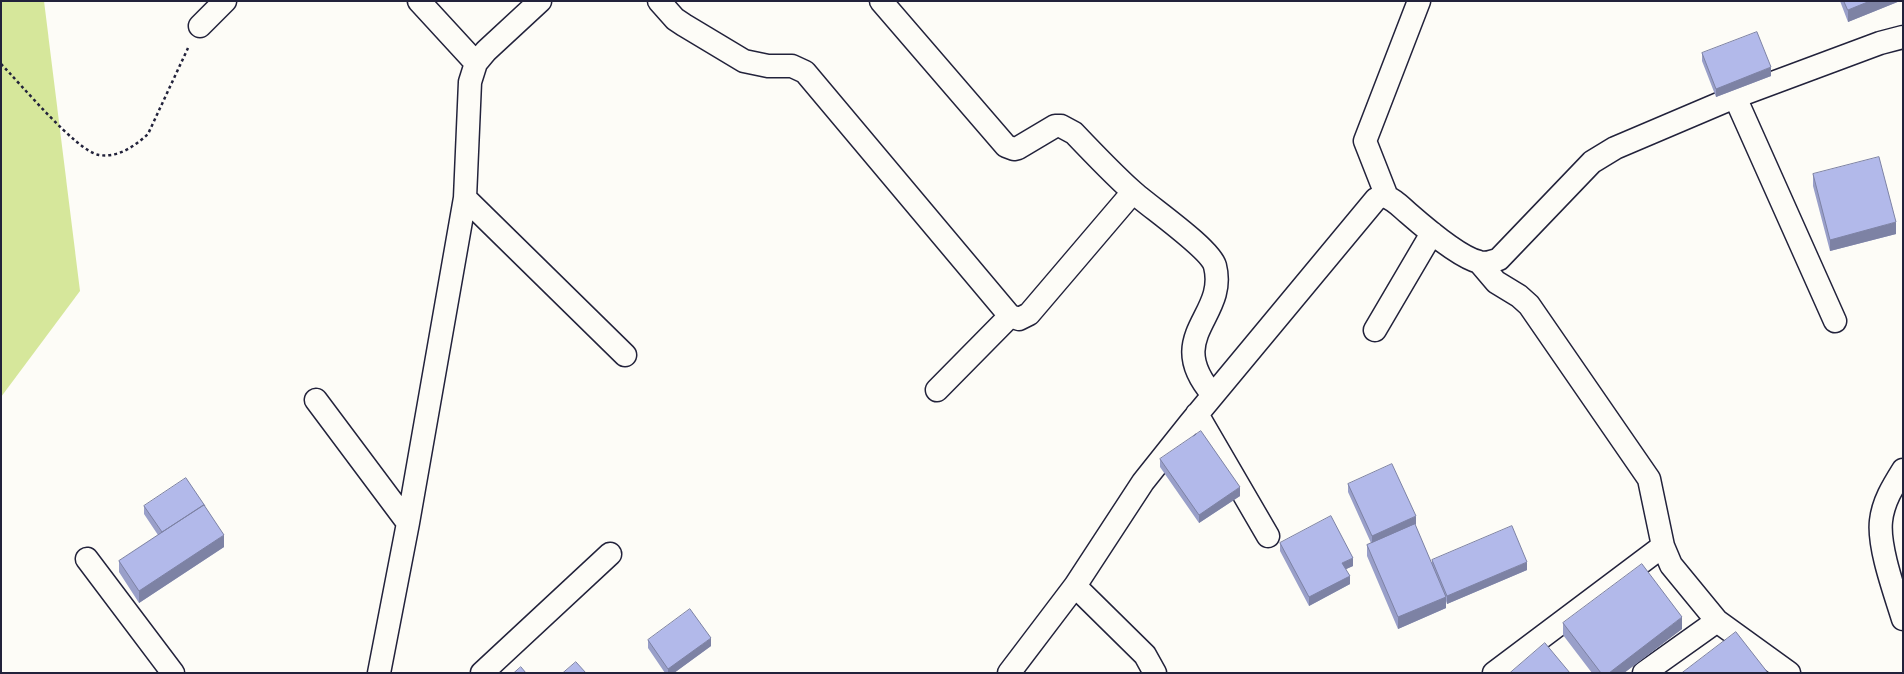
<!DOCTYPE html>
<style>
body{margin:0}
#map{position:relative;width:1904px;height:674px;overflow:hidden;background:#fdfcf7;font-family:"Balsamiq Sans",sans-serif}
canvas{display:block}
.frame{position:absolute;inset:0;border:2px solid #22223b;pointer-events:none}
</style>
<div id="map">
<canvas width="1904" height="674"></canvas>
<div class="frame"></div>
</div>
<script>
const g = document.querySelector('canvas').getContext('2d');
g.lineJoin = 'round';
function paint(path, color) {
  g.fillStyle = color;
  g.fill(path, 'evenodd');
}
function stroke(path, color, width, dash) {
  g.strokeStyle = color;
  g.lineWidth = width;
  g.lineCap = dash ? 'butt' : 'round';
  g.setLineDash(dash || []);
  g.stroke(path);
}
const green = new Path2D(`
 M1,1H44L80,291L1,397Z`);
const path = new Path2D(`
 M1,64C20,83 76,151 99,155C118,158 135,146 148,134L188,48`);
const street = new Path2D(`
 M419,1L476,63
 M659,1L675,19L684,25L744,61L768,66H792L805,72L1010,316L1019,319L1029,314L1133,192
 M881,1L1006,146L1014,149L1018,148L1055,126H1061L1074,133C1093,153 1112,173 1132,191C1148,206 1210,248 1215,266C1228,317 1162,336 1213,395
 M200,26L225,1
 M1735,97L1835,321
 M1387,197L1365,141L1419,1
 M465,198L625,355
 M1479,262L1496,282L1519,296L1529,305L1649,479L1663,546L1671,565L1717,621L1789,673
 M1375,330L1432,233
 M937,390L1010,316
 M316,400L408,523
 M1197,414L1268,536
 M1903,470C1893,486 1883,502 1881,521C1878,547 1895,593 1903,619
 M87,559L173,673
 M1075,586L1145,655L1155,673
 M379,673L408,523L465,198L470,82L476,63L486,51L540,1
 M482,673L610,554
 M1009,673L1075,586L1143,482L1190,423L1376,199L1383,196C1393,198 1401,207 1408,213C1424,227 1459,257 1479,262C1486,264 1492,262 1499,259L1592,162L1615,148L1735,97L1880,43L1903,37
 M1494,673L1663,546
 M1644,673L1717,621`);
const wall = new Path2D(`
 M1840,1H1900L1848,22Z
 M1702,53L1771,76L1716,97L1702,61Z
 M1813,174L1896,234L1830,251L1813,186Z
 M1160,459L1240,496L1199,523L1160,467Z
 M1348,484L1416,524L1415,525L1432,564V560L1527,570L1447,604L1446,601V608L1398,629L1367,556V545L1371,543L1348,492Z
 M144,506L205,507L224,547L139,603L119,572V561L158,535L144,514Z
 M1280,543L1353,566L1346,569L1350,584L1309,606L1280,551Z
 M1563,623L1682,629L1624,673H1592L1563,635Z
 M648,640L711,646L674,673H665L648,648Z`);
const shadedWall = new Path2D(`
 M1870,1H1900L1848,22V10Z
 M1771,67V76L1716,97V89Z
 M1896,222V234L1830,251V240Z
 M1240,487V496L1199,523V515Z
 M1416,516V524L1372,544V536Z
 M224,535V547L139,603V591Z
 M1353,558V566L1342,571V563Z
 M1527,562V570L1447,604V596Z
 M1350,576V584L1309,606V597Z
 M1446,597V608L1398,629V617Z
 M1682,617V629L1624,673H1609Z
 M711,638V646L674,673H668V669Z`);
const building = new Path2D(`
 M1844,1H1870L1848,10Z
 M1757,32L1771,67L1716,89L1702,53Z
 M1879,157L1896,222L1830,240L1813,174Z
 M1201,431L1240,487L1199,515L1160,459Z
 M1392,464L1416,516L1372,536L1348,484Z
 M186,478L205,506L204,505L162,532L144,506Z
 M204,505L224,535L139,591L119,561Z
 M1331,516L1353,558L1342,563L1350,576L1309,597L1280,543Z
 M1415,524L1446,597L1398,617L1367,545Z
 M1512,526L1527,562L1447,596L1432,560Z
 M1642,564L1682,617L1609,673H1601L1563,623Z
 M690,609L711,638L668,669L648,640Z
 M1736,632L1768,673H1682Z
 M1545,643L1570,673H1510Z
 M576,662L586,673H563Z
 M521,667L526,673H514Z`);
paint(green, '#d6e79b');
stroke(street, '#22223b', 25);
stroke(path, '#22223b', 2.5, [3, 3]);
stroke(street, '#fdfcf7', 22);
paint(wall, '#999fc9');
paint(shadedWall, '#7d82a4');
paint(building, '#b2b9ea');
stroke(building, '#7d82a4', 1);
</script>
